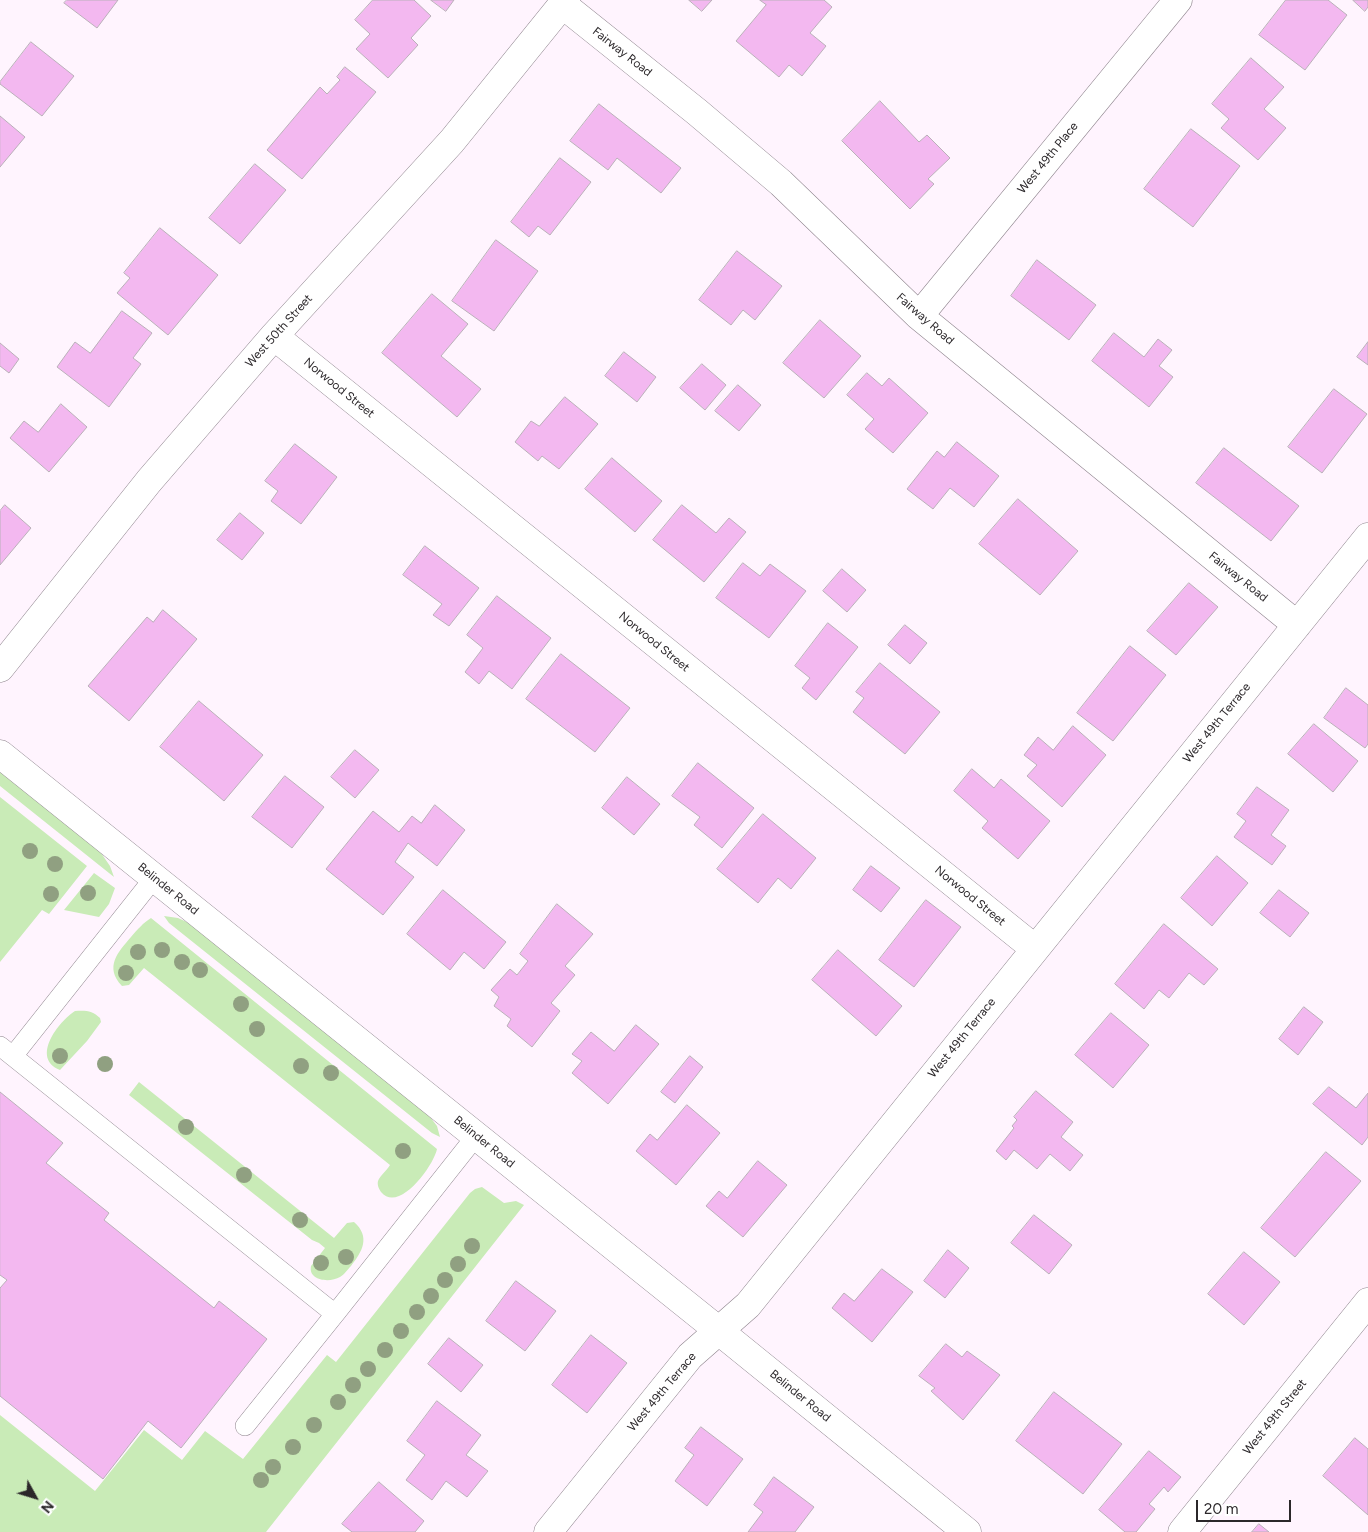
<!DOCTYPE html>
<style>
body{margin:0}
#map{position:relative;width:1368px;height:1532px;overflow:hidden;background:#fff4fe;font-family:Figtree,sans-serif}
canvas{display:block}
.north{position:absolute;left:10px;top:1472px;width:50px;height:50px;-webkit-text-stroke:4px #fff;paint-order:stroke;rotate:129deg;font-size:14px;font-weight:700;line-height:20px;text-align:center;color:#2b272a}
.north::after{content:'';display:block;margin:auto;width:18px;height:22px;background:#2b272a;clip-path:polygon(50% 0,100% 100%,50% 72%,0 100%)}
.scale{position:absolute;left:1196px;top:1500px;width:95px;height:22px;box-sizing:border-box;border:2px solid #2b272a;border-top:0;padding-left:6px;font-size:15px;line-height:18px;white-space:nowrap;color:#2b272a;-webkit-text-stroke:4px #fff;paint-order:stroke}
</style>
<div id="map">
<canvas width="1368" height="1532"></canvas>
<div class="north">N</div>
<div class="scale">20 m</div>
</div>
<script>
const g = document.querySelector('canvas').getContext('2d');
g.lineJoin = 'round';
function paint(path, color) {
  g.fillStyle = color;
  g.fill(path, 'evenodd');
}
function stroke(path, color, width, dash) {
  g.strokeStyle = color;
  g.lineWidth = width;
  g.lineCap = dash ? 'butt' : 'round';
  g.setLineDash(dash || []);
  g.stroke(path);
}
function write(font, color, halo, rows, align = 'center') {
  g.font = font + ' Figtree,sans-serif';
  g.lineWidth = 4;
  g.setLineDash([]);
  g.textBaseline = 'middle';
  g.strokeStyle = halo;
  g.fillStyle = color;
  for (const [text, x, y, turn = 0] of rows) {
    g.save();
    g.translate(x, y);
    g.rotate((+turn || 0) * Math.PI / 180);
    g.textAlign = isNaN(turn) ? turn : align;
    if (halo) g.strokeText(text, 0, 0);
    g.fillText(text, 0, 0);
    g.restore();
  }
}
const green = new Path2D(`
 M0,771L99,850L110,866L114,877L0,786Z
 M0,797L87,866L49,914L42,910L0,962Z
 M94,873L115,888L109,904L99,917L64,910Z
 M164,916L178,918L189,923L427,1113L437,1126L440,1137L432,1133L169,923Z
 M151,918L437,1149C434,1165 399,1214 381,1192C379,1189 377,1185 378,1181C380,1176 387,1170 390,1165L144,968L129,985L122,986C104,967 118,952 131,937C138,929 143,923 151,918Z
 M75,1011C86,1010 93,1011 100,1018L101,1022L87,1041L60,1070C30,1058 59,1021 75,1011Z
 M139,1082L334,1238L347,1223L354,1222C371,1237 362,1252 351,1266C347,1270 344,1275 340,1277C330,1283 308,1281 311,1266L325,1248L319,1243L312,1240L129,1095Z
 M482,1187L504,1203L516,1201L524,1205L266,1532H0V1415L95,1491L144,1430L182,1460L205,1431L243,1459L327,1355L336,1362L470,1193L475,1189Z`);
const building = new Path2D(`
 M67,0H118L97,28L64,3Z
 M373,0H414L431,16L411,38L418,45L388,78L356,49L370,34L355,20Z
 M431,0H454L446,11Z
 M689,0H712L702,11Z
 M760,0H824L832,7L810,33L826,46L802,76L789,65L779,77L736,41L766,5Z
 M1286,0H1328L1347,15L1305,70L1259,35Z
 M1353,0H1368V7L1365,11Z
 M31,42L74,76L42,116L0,84V82Z
 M1251,58L1284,87L1264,109L1286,128L1258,160L1221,128L1229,119L1212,104Z
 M345,67L376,92L302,179L267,150L320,87L327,94L340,80L337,77Z
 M880,101L919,142L927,135L950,158L928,179L934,184L910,209L842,141Z
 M599,104L681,168L661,193L617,158L608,170L570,141Z
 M0,116L25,137L0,167Z
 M1191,129L1240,166L1193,227L1144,189Z
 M560,158L591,182L550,235L538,226L529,237L511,222Z
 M255,164L286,190L240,244L209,218Z
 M160,228L218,275L168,335L117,293L130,278L124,273Z
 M496,240L538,271L494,331L452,301Z
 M737,251L782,286L755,320L743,310L731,325L699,300Z
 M1037,260L1096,305L1069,340L1011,296Z
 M432,294L468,324L441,356L481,389L457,417L382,353Z
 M122,311L152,333L133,358L141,364L109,407L57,367L75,342L90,353Z
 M820,320L861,356L824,398L783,363Z
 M1114,333L1144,357L1158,339L1172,350L1159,366L1173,377L1149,407L1092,361Z
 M1368,342V365L1357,357Z
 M0,343L19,359L9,373L0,366Z
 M624,352L656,377L637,402L605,376Z
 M702,364L726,385L705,410L680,388Z
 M867,373L882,386L889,378L928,413L893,453L865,429L874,419L847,395Z
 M738,385L761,405L739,431L715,411Z
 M1334,389L1367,414L1322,473L1288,447Z
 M565,397L598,424L559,469L542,456L538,461L515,442L531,421L539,426Z
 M61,404L87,427L49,472L10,438L24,421L38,432Z
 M957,442L999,476L974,507L950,488L933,509L907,489L937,451L944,457Z
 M295,444L337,477L301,524L271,501L278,491L265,481Z
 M1224,448L1299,506L1271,541L1196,483Z
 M612,458L662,501L635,532L585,489Z
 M1018,499L1078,551L1040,595L979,544Z
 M5,505L31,528L0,565V511Z
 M682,505L716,533L729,518L746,532L704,582L653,540Z
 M240,513L264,533L242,560L217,540Z
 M425,546L479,588L449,626L433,615L442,604L403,575Z
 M743,563L760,576L770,564L806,591L769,638L716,598Z
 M842,569L866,590L847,612L823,591Z
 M1189,583L1218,607L1176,655L1147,631Z
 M497,596L551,638L512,689L489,671L479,684L465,672L483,648L467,635Z
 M163,610L197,639L129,721L88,686L147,617L153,622Z
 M828,623L858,647L816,700L802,688L810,678L795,666Z
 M905,625L927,643L910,664L888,645Z
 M1130,646L1166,675L1113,741L1077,713Z
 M561,654L630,708L595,752L526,699Z
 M880,663L940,712L905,754L853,712L864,698L856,692Z
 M1346,688L1368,705V744L1365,748L1324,718Z
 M199,701L263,755L224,801L160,747Z
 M1314,724L1358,761L1333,792L1288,754Z
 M1073,726L1106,755L1062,807L1027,776L1037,765L1024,755L1038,737L1053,750Z
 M355,750L379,770L355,798L331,777Z
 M698,763L754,808L722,848L694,825L700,817L672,796Z
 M972,769L994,788L1001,779L1050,821L1018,859L982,828L988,821L954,791Z
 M285,776L324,807L292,848L252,817Z
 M627,777L660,804L634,835L602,808Z
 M1257,787L1289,810L1271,835L1286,846L1272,865L1234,837L1246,821L1237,814Z
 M435,805L465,830L437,866L408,843L395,862L414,877L383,915L326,869L373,811L399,832L412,816L421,823Z
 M763,814L816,858L791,889L778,878L758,903L717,869Z
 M1217,856L1248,883L1212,926L1181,898Z
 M871,866L900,888L881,912L853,890Z
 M443,890L506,942L484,969L464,952L450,970L407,934Z
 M1279,890L1309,913L1290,937L1260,913Z
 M926,900L961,927L914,987L879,960Z
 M557,904L593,934L565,966L575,975L551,1003L560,1011L532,1047L507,1026L511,1019L494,1006L499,997L491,990L510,969L517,975L528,961L520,954Z
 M1164,924L1218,969L1204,985L1189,973L1169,998L1159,990L1144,1009L1115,984Z
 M838,950L902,1006L876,1036L812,980Z
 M1304,1007L1323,1022L1298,1055L1279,1039Z
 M1111,1013L1149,1045L1113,1088L1075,1055Z
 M636,1025L659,1044L608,1104L572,1073L582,1061L572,1054L591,1032L614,1051Z
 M690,1056L703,1067L675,1103L661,1092Z
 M1329,1087L1356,1108L1368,1093V1137L1362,1145L1313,1104Z
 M1036,1091L1073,1122L1061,1137L1083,1155L1070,1171L1050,1154L1037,1169L1014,1150L1006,1160L996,1151L1014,1128L1012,1126L1017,1120L1014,1117Z
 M0,1092L63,1143L46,1163L109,1213L104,1220L214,1308L219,1301L267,1339L181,1448L148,1421L103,1479L0,1396V1288L7,1280L0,1275Z
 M687,1105L720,1133L676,1185L636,1151L650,1134L657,1140Z
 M1326,1152L1361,1181L1295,1257L1261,1228Z
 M758,1161L787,1185L743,1237L706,1206L719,1191L727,1198Z
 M1034,1215L1072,1245L1049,1274L1011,1243Z
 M948,1250L969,1268L945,1298L924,1281Z
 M1244,1252L1280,1282L1244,1325L1208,1294Z
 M882,1269L913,1292L872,1342L832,1308L844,1293L854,1301Z
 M516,1281L556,1311L525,1351L486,1321Z
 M591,1335L627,1363L587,1413L552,1385Z
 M449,1338L483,1365L461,1392L428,1364Z
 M946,1344L962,1357L967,1351L1000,1375L963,1420L931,1391L935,1388L919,1376Z
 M1054,1392L1122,1444L1083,1494L1016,1441Z
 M437,1401L481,1435L466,1455L488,1471L467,1497L446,1481L432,1500L406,1480L425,1455L407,1441Z
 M701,1427L743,1459L707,1506L675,1481L694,1455L685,1448Z
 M1355,1438L1368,1449V1515L1323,1476Z
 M1149,1451L1181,1477L1168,1492L1164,1487L1149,1504L1155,1509L1136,1532H1125L1099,1510Z
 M774,1477L814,1507L795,1532H748L763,1512L754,1505Z
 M379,1482L424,1521L415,1532H352L342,1524Z
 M1259,1524L1269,1532H1252Z`);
const lane = new Path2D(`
 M0,1046L335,1314L476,1136
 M13,1056L154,878
 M245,1426L335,1314`);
const street = new Path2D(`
 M562,4L697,112L781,183L919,316L1297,625
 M919,316L1178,0
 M274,336L1034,948
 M0,668L149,481L274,336L452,141L566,0
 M0,754L703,1318L967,1532
 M548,1532L690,1356L748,1305L1368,537
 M1182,1532L1368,1302`);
const trees = [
 [30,851],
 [55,864],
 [88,893],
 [51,894],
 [162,950],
 [138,952],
 [182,962],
 [200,970],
 [126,973],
 [241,1004],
 [257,1029],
 [60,1056],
 [105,1064],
 [301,1066],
 [331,1073],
 [186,1127],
 [403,1151],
 [244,1175],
 [300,1220],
 [472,1246],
 [346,1257],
 [321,1263],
 [458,1264],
 [445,1280],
 [431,1296],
 [417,1312],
 [401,1331],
 [385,1350],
 [368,1369],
 [353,1385],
 [338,1402],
 [314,1425],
 [293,1447],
 [273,1467],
 [261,1480]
];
const streetNames = [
 ["Fairway Road",622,52,38],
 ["West 49th Place",1048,158,-51],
 ["Fairway Road",925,319,41],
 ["West 50th Street",279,331,-48],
 ["Norwood Street",339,388,39],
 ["Fairway Road",1238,577,39],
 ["Norwood Street",654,642,39],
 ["West 49th Terrace",1217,723,-51],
 ["Belinder Road",168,889,39],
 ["Norwood Street",970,896,39],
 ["West 49th Terrace",962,1038,-51],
 ["Belinder Road",484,1142,39],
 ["West 49th Terrace",662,1392,-50],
 ["Belinder Road",800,1396,39],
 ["West 49th Street",1275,1417,-51]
];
paint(green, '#c9ebb7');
paint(building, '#f3b8f0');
stroke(building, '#bab0b9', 1);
stroke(lane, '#8d838c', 20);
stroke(street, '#8d838c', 29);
stroke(lane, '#fff', 19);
stroke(street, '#fff', 28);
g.fillStyle = '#90a081';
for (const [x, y] of trees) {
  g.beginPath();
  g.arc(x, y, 8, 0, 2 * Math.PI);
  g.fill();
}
write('12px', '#2b272a', '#fff', streetNames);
</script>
